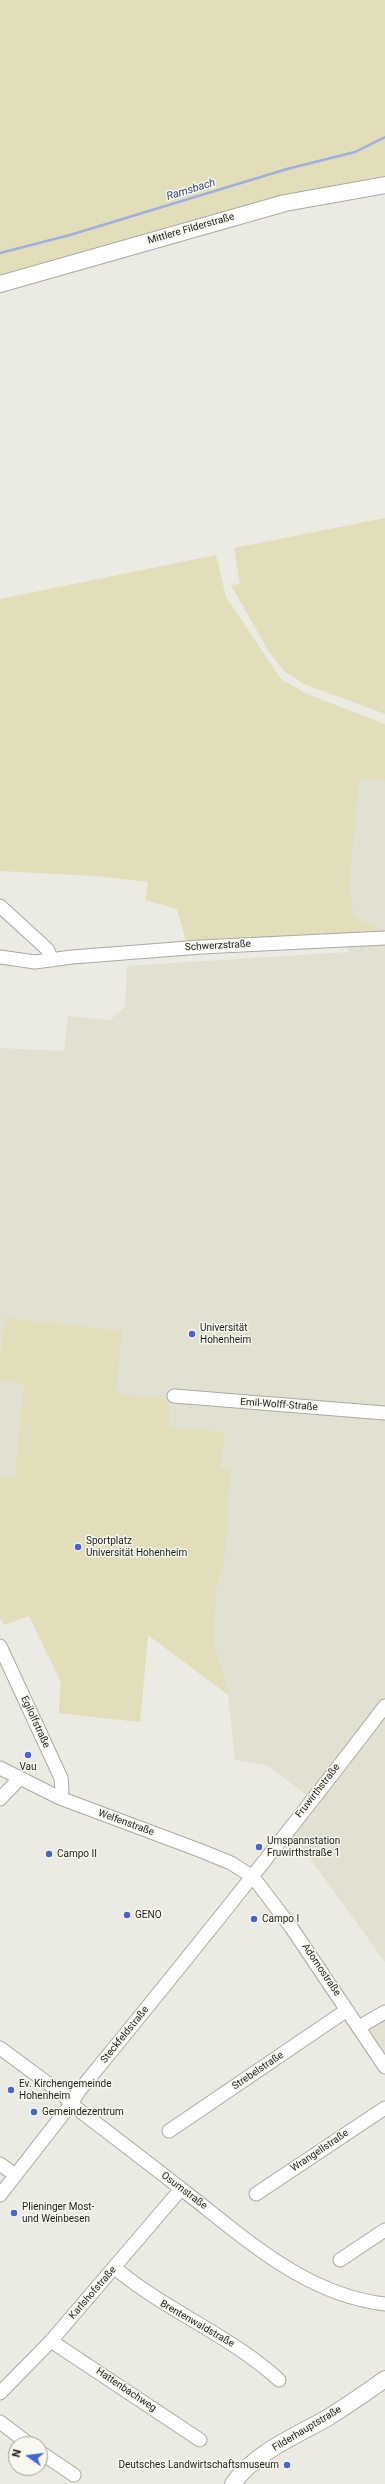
<!DOCTYPE html>
<meta charset="utf-8">
<style>
body{margin:0}
#map{position:relative;width:385px;height:2484px;overflow:hidden;background:#ebeae3;font-family:Roboto,sans-serif}
canvas{display:block}
.north{position:absolute;left:8px;top:2436px;width:40px;height:40px;box-sizing:border-box;background:#f8f8f0;border:1px solid #a0a09a;border-radius:50%;rotate:284deg;font-size:11px;font-weight:700;line-height:16px;text-align:center;color:#1d1d1a}
.north::after{content:'';display:block;margin:auto;width:14px;height:18px;background:#4663d6;clip-path:polygon(50% 0,100% 100%,50% 72%,0 100%)}
</style>
<div id="map">
<canvas width="385" height="2484"></canvas>
<div class="north">N</div>
</div>
<script>
const g = document.querySelector('canvas').getContext('2d');
g.lineJoin = 'round';
function paint(path, color) {
  g.fillStyle = color;
  g.fill(path, 'evenodd');
}
function stroke(path, color, width, dash) {
  g.strokeStyle = color;
  g.lineWidth = width;
  g.lineCap = dash ? 'butt' : 'round';
  g.setLineDash(dash || []);
  g.stroke(path);
}
function write(font, color, halo, rows, align = 'center') {
  g.font = font + ' Roboto,sans-serif';
  g.lineWidth = 3;
  g.setLineDash([]);
  g.textBaseline = 'middle';
  g.strokeStyle = halo;
  g.fillStyle = color;
  for (const [text, x, y, turn = 0] of rows) {
    g.save();
    g.translate(x, y);
    g.rotate((+turn || 0) * Math.PI / 180);
    g.textAlign = isNaN(turn) ? turn : align;
    if (halo) g.strokeText(text, 0, 0);
    g.fillText(text, 0, 0);
    g.restore();
  }
}
const built = new Path2D(`
 M359,779L385,781V1962L288,1828L307,1795L266,1765L235,1760L228,1695L148,1635L140,1722L59,1713L61,1682L29,1616L0,1618V1048L64,1051L68,1016L110,1020L125,1007L127,966L349,952L338,915Z
 M385,2005V2064L359,2019Z`);
const green = new Path2D(`
 M0,0H385V177L371,178L146,236L0,281Z
 M385,518V714L304,684L285,672L269,652L231,585L240,584L234,548Z
 M216,555L226,597L281,679L307,694L385,724V781L359,779L349,886L354,916L374,927L378,934L187,944L177,909L145,900L148,882L95,876L0,871V599Z
 M5,1318L122,1331L116,1394L169,1399V1428L225,1432L220,1467L230,1469L224,1568L217,1581L213,1641L229,1695L148,1635L140,1722L59,1713L61,1682L29,1616L4,1625L0,1618V1478H15L24,1384L0,1381V1358Z`);
const stream = new Path2D(`
 M0,253L70,235L287,169L355,152L385,137`);
const minor = new Path2D(`
 M0,906L47,949L52,960
 M0,957L35,962L72,957L201,947L385,938
 M174,1396L385,1413
 M0,1646L61,1778L62,1790L60,1798
 M0,1768L60,1798L199,1850L231,1863L253,1877L291,1927L385,2067
 M0,1799L20,1778
 M359,2027L385,2012
 M0,2048L65,2096L71,2104C109,2133 147,2162 184,2191C245,2238 305,2295 385,2304
 M169,2131L347,2010
 M0,2164L15,2175
 M256,2194L385,2108
 M0,2195L71,2104L79,2091C183,1964 286,1836 385,1706
 M340,2260L385,2230
 M115,2268C166,2311 230,2335 279,2380
 M51,2341L200,2440
 M0,2393L51,2341L181,2189
 M0,2422L29,2444
 M40,2452L74,2475`);
const major = new Path2D(`
 M0,284L285,203L385,185
 M233,2484C255,2452 296,2436 329,2417C348,2405 367,2392 385,2379`);
const markers = [
 [192,1334,4,"#4663d6"],
 [78,1547,4,"#4663d6"],
 [28,1755,4,"#4663d6"],
 [259,1847,4,"#4663d6"],
 [49,1854,4,"#4663d6"],
 [127,1915,4,"#4663d6"],
 [254,1919,4,"#4663d6"],
 [11,2090,4,"#4663d6"],
 [34,2112,4,"#4663d6"],
 [14,2213,4,"#4663d6"],
 [287,2465,4,"#4663d6"]
];
const streetNames = [
 ["Mittlere Filderstraße",191,229,-16],
 ["Schwerzstraße",218,946,-3],
 ["Emil-Wolff-Straße",279,1405,4],
 ["Egilolfstraße",35,1722,65],
 ["Fruwirthstraße",318,1791,-52],
 ["Welfenstraße",126,1823,20],
 ["Adornostraße",321,1970,56],
 ["Steckfeldstraße",125,2035,-51],
 ["Strebelstraße",258,2071,-34],
 ["Wrangellstraße",320,2151,-34],
 ["Osumstraße",184,2191,37],
 ["Karlshofstraße",93,2293,-49],
 ["Brentenwaldstraße",197,2324,30],
 ["Hattenbachweg",126,2390,34],
 ["Filderhauptstraße",307,2429,-31]
];
const poiNames = [
 ["Universität",200,1328],
 ["Hohenheim",200,1340],
 ["Sportplatz",86,1541],
 ["Universität Hohenheim",86,1553],
 ["Vau",28,1767,"center"],
 ["Umspannstation",267,1841],
 ["Fruwirthstraße 1",267,1853],
 ["Campo II",57,1854],
 ["GENO",135,1915],
 ["Campo I",262,1919],
 ["Ev. Kirchengemeinde",19,2084],
 ["Hohenheim",19,2096],
 ["Gemeindezentrum",42,2112],
 ["Plieninger Most-",22,2207],
 ["und Weinbesen",22,2219],
 ["Deutsches Landwirtschaftsmuseum",279,2465,"right"]
];
const waterNames = [
 ["Ramsbach",191,190,-17]
];
paint(built, '#e1e0d1');
paint(green, '#e1deb9');
stroke(stream, '#9fb0e0', 2.5);
stroke(minor, '#aaa9a2', 15);
stroke(major, '#aaa9a2', 18);
stroke(minor, '#fff', 13);
stroke(major, '#fff', 16);
for (const [x, y, r, color] of markers) {
  const dot = new Path2D();
  dot.arc(x, y, r, 0, 2 * Math.PI);
  g.fillStyle = color;
  g.fill(dot);
  stroke(dot, '#f8f8f0', 1.5);
}
write('10px', '#1d1d1a', '#f8f8f0', streetNames);
write('10px', '#1d1d1a', '#f8f8f0', poiNames, 'left');
write('italic 11px', '#384984', '#f8f8f0', waterNames);
</script>
